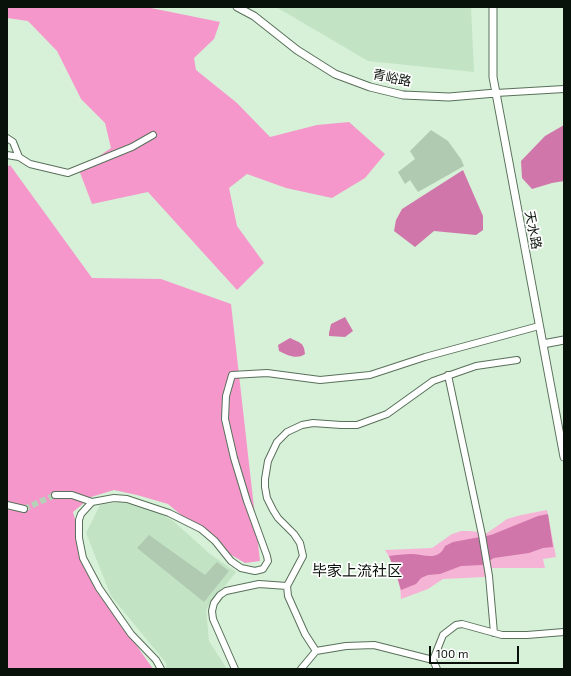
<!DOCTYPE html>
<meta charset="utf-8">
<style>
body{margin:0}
#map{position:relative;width:571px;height:676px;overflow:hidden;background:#d6f1d7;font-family:"Exo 2",sans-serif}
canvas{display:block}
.frame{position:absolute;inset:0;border:8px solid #09120a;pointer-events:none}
.scale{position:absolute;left:429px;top:646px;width:90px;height:18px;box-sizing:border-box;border:2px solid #09120a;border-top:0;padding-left:5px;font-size:12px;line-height:14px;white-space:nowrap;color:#09120a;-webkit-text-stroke:3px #fff;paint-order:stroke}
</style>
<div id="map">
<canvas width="571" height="676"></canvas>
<div class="frame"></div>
<div class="scale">100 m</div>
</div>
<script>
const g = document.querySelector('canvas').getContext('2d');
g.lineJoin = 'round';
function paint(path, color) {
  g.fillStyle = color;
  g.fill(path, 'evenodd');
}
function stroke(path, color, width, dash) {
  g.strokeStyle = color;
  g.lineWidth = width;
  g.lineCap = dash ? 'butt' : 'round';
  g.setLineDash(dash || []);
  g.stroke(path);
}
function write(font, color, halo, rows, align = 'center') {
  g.font = font + ' "Exo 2","Noto Sans SC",sans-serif';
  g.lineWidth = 3.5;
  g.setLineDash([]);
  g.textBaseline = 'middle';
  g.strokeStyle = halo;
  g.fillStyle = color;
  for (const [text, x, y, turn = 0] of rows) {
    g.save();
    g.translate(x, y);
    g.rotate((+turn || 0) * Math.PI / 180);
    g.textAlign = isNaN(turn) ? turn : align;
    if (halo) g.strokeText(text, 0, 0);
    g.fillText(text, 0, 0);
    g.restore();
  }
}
const built = new Path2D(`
 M276,7H471L474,72L368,61Z
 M121,502L152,510L172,520L210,554L236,572L206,610L209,641L227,669H166V663L111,596L86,533L100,505Z`);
const green = new Path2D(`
 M547,510L556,557L543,559L545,568H492L485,577L443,579L428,589L401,599C401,582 394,564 385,550L432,548L452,534L461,531H469L487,533L507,519L521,515Z`);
const forest = new Path2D(`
 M7,7H146L220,22L214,39L194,58L196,70L237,103L270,137L317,125L349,122L385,154L365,178L332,198L286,188L247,174L229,188L237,226L264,263L237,290L148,192L92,204L79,170L111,148L105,123L81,99L57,51L28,21L7,18Z
 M10,165L92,278L161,279L231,304L260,561L245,563L223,550L168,504L137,495L114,490L91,497L73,512L93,583L153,669H7V167Z`);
const water = new Path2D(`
 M564,125V181L552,183L532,189L522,178L521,161L545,136Z
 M463,170L483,216V230L476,235L434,231L415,247L394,231L396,220L402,209Z
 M345,317L353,331L345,337L329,336V333L331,324Z
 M290,338C300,343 304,342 305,354C297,360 287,355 279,351L278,345Z
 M548,514L553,547L543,548L529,553L494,558L482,565L461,566L440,574L428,575L421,578L416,584L401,590L396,574L389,556C396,555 404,554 411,554C424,554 438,562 445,546L453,542L491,535L538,516Z`);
const building = new Path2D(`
 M431,130L448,141L461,159L464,166L418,192L410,180L405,184L398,172L415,159L410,151Z
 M149,535L205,575L217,562L229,571L204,602L137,548Z`);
const minorTunnel = new Path2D(`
 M24,509L55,495`);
const minor = new Path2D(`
 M496,93L564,89
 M7,138L13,142L19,157L30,164L68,173L132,147L153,135
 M7,155L19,157
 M448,375L482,535L489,576L494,633
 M55,495H72L92,502
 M7,505L24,509
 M316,651L305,634L288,596L287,586L303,556L300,543L294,534L278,518L273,510L267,498L265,487V479L268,461L277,442L287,432L302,425L313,423L341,425H357L387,414L433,381L476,366L517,360
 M161,669L156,660L131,634L99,588L83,558L79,538V520L81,514L92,502L114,498L127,499L169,513L201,529L215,541L231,561L241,568L255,571L263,569L268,561L267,556L247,501L234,458L225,419L226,396L232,375L267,373L320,380L370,375L425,357L539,326
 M235,669L213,619L212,611L214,603L220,595L226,591L259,584L287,586
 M301,669L316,651L346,646L374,645L433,660
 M437,669L433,660L443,635L456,625L462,624L502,635H527L564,632`);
const tertiary = new Path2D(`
 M237,7L254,16L297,50L335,74L370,87L403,95L449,97L496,93
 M493,7V77L564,457
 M543,344L564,340`);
const streetNames = [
 ["青峪路",392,78,12],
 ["天水路",533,230,79]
];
const quarterNames = [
 ["毕家上流社区",357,571]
];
paint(built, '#c3e3c5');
paint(green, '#f5b4d6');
paint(forest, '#f597cb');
paint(water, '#d176aa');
paint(building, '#b0cab2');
stroke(minorTunnel, '#b7d0b8', 6, [6, 3]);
stroke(minor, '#59705a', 8);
stroke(tertiary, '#59705a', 9);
stroke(minor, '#fff', 6);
stroke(tertiary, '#fff', 7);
write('13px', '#09120a', '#fff', streetNames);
write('15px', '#09120a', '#fff', quarterNames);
</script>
